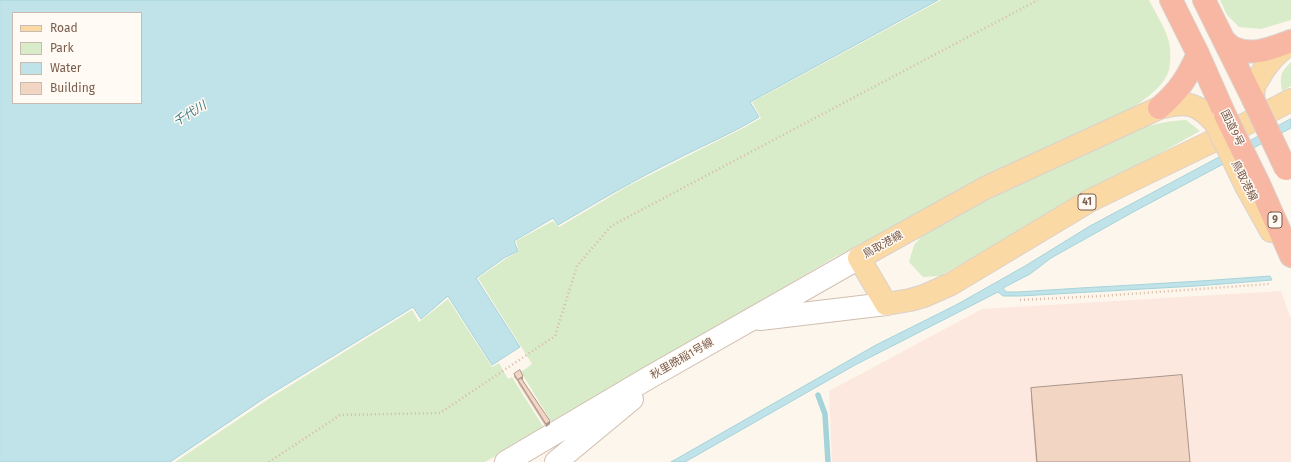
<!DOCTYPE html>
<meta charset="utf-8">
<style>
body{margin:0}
#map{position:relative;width:1291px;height:462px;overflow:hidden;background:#fdf6ec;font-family:"Fira Sans",sans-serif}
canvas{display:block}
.legend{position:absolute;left:12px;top:12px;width:130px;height:92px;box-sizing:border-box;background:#fffaf3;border:1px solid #cabbb1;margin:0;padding:5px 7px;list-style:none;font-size:12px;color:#7a5c4d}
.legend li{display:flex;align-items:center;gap:8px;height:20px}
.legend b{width:20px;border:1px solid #cabbb1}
</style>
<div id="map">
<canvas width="1291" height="462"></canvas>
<ul class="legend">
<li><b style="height:5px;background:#fbd9a5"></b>Road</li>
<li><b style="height:11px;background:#d8ecc9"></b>Park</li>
<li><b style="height:11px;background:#bfe3e8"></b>Water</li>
<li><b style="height:11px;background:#f3d5c3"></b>Building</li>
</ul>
</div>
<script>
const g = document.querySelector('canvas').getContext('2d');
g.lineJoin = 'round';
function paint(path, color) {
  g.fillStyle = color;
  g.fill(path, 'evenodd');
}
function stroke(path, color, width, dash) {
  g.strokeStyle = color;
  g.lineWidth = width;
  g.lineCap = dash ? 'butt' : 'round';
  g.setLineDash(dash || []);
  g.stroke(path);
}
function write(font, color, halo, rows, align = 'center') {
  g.font = font + ' "Fira Sans","Noto Sans JP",sans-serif';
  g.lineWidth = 3;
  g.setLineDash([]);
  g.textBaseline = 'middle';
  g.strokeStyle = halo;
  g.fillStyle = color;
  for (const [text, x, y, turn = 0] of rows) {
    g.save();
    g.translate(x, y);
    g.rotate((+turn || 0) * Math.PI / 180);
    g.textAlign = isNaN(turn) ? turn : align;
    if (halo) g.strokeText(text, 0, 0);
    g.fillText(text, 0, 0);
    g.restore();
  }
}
const commercial = new Path2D(`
 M1281,291L1291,319V462H832L829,391L982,309Z`);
const green = new Path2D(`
 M941,0H1149C1156,14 1165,27 1169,42C1171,51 1171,64 1168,73C1162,89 1137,105 1123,114L1015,164L835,257L552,423L521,372L532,364L478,278L507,258L519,251L516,241L553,221L559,227L628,186L747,126L761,118L752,102Z
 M1220,0H1291V20L1261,29L1239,27L1227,15Z
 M1291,62V86L1282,91C1280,75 1280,73 1291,62Z
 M1186,120L1200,131L940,276L923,277L909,262L914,245L922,236C972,208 1022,181 1074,157C1110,141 1145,121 1186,120Z
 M448,299L492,367L499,363L508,379L512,377L544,428L485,462H175L270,398L412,310L419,322Z`);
const water = new Path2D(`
 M0,0H938L750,102L759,117C733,133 704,145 677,159C636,179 597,202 558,225L553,218L514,241L518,251L504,258L476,278L520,347L492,365L448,296L421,319L413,307L266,397L170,462H0ZM13,13H141V103H13Z
 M1291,119V128L1135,211L1051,258L1030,274L1003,288L1006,292H1018C1102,286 1186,283 1270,276L1272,280L1196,286L1020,296H1003L998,292L855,365L685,462H671L876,345L956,305L1025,266L1090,226Z`);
const stream = new Path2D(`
 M818,395L825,414L828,462`);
const path = new Path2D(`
 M1020,300L1101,296L1269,284
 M269,462L340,415L440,413L555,336L577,266L611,226L1038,0`);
const minor = new Path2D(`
 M760,319L886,304
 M506,462L650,377L859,258
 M556,462L632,399`);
const major = new Path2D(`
 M1253,99L1254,86L1265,68L1273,58L1291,41
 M1216,124C1197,102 1186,101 1159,108L985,188L859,258L886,304L910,300L924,296L951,284L1091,200L1219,138L1291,100
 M1247,188L1271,231`);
const highway = new Path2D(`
 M1171,0L1198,54L1225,115
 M1204,0L1253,99
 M1224,40C1227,43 1231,47 1234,48C1253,57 1274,47 1291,41
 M1159,108C1179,91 1187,78 1198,54
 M1259,184L1291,256`);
const majorBridge = new Path2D(`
 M1216,124L1247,188`);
const highwayBridge = new Path2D(`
 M1253,99L1286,169
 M1225,115L1259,184`);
const wall = new Path2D(`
 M514,374L523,379H522L550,424L546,427L518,383V382L514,377Z
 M1031,388L1190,462H1036L1031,398Z`);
const shadedWall = new Path2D(`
 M523,376V379L519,382L518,380V383V380Z
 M550,421V424L546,427V424Z`);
const building = new Path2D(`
 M520,370L523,376L518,380L514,374Z
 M1182,375L1190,462H1037L1031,388Z
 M521,378L550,421L546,424L518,380Z`);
const shields = [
 [1087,202,18],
 [1275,220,14]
];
const shieldNames = [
 ["41",1087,202],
 ["9",1275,220]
];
const streetNames = [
 ["国道9号",1232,128,64],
 ["鳥取港線",1244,181,63],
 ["鳥取港線",883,245,-29],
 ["秋里晩稲1号線",682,359,-30]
];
const waterNames = [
 ["千代川",190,114,-31]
];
paint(commercial, '#fde8e0');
paint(green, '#d8ecc9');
paint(water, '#bfe3e8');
stroke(water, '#a5d3da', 1);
stroke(stream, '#a5d3da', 5.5);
stroke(minor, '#d1beb0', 24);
stroke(major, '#dad1cd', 24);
stroke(highway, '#dad1cd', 24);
stroke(path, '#d9b8a5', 2.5, [1, 3]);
stroke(minor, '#fff', 22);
stroke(major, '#fbd9a5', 22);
stroke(highway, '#f7b7a3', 22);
stroke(majorBridge, '#dad1cd', 24, []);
stroke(highwayBridge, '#dad1cd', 24, []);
stroke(majorBridge, '#fbd9a5', 22);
stroke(highwayBridge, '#f7b7a3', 22);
paint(wall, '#d1b7a8');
paint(shadedWall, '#aa9588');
paint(building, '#f3d5c3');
stroke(building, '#aa9588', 1);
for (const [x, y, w] of shields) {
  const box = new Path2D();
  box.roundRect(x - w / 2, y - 8, w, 16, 3);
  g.fillStyle = '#fffaf3';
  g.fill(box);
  stroke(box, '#7a5c4d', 1);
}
write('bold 10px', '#7a5c4d', null, shieldNames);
write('11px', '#7a5c4d', '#fffaf3', streetNames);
write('italic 12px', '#437c86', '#fffaf3', waterNames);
</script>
